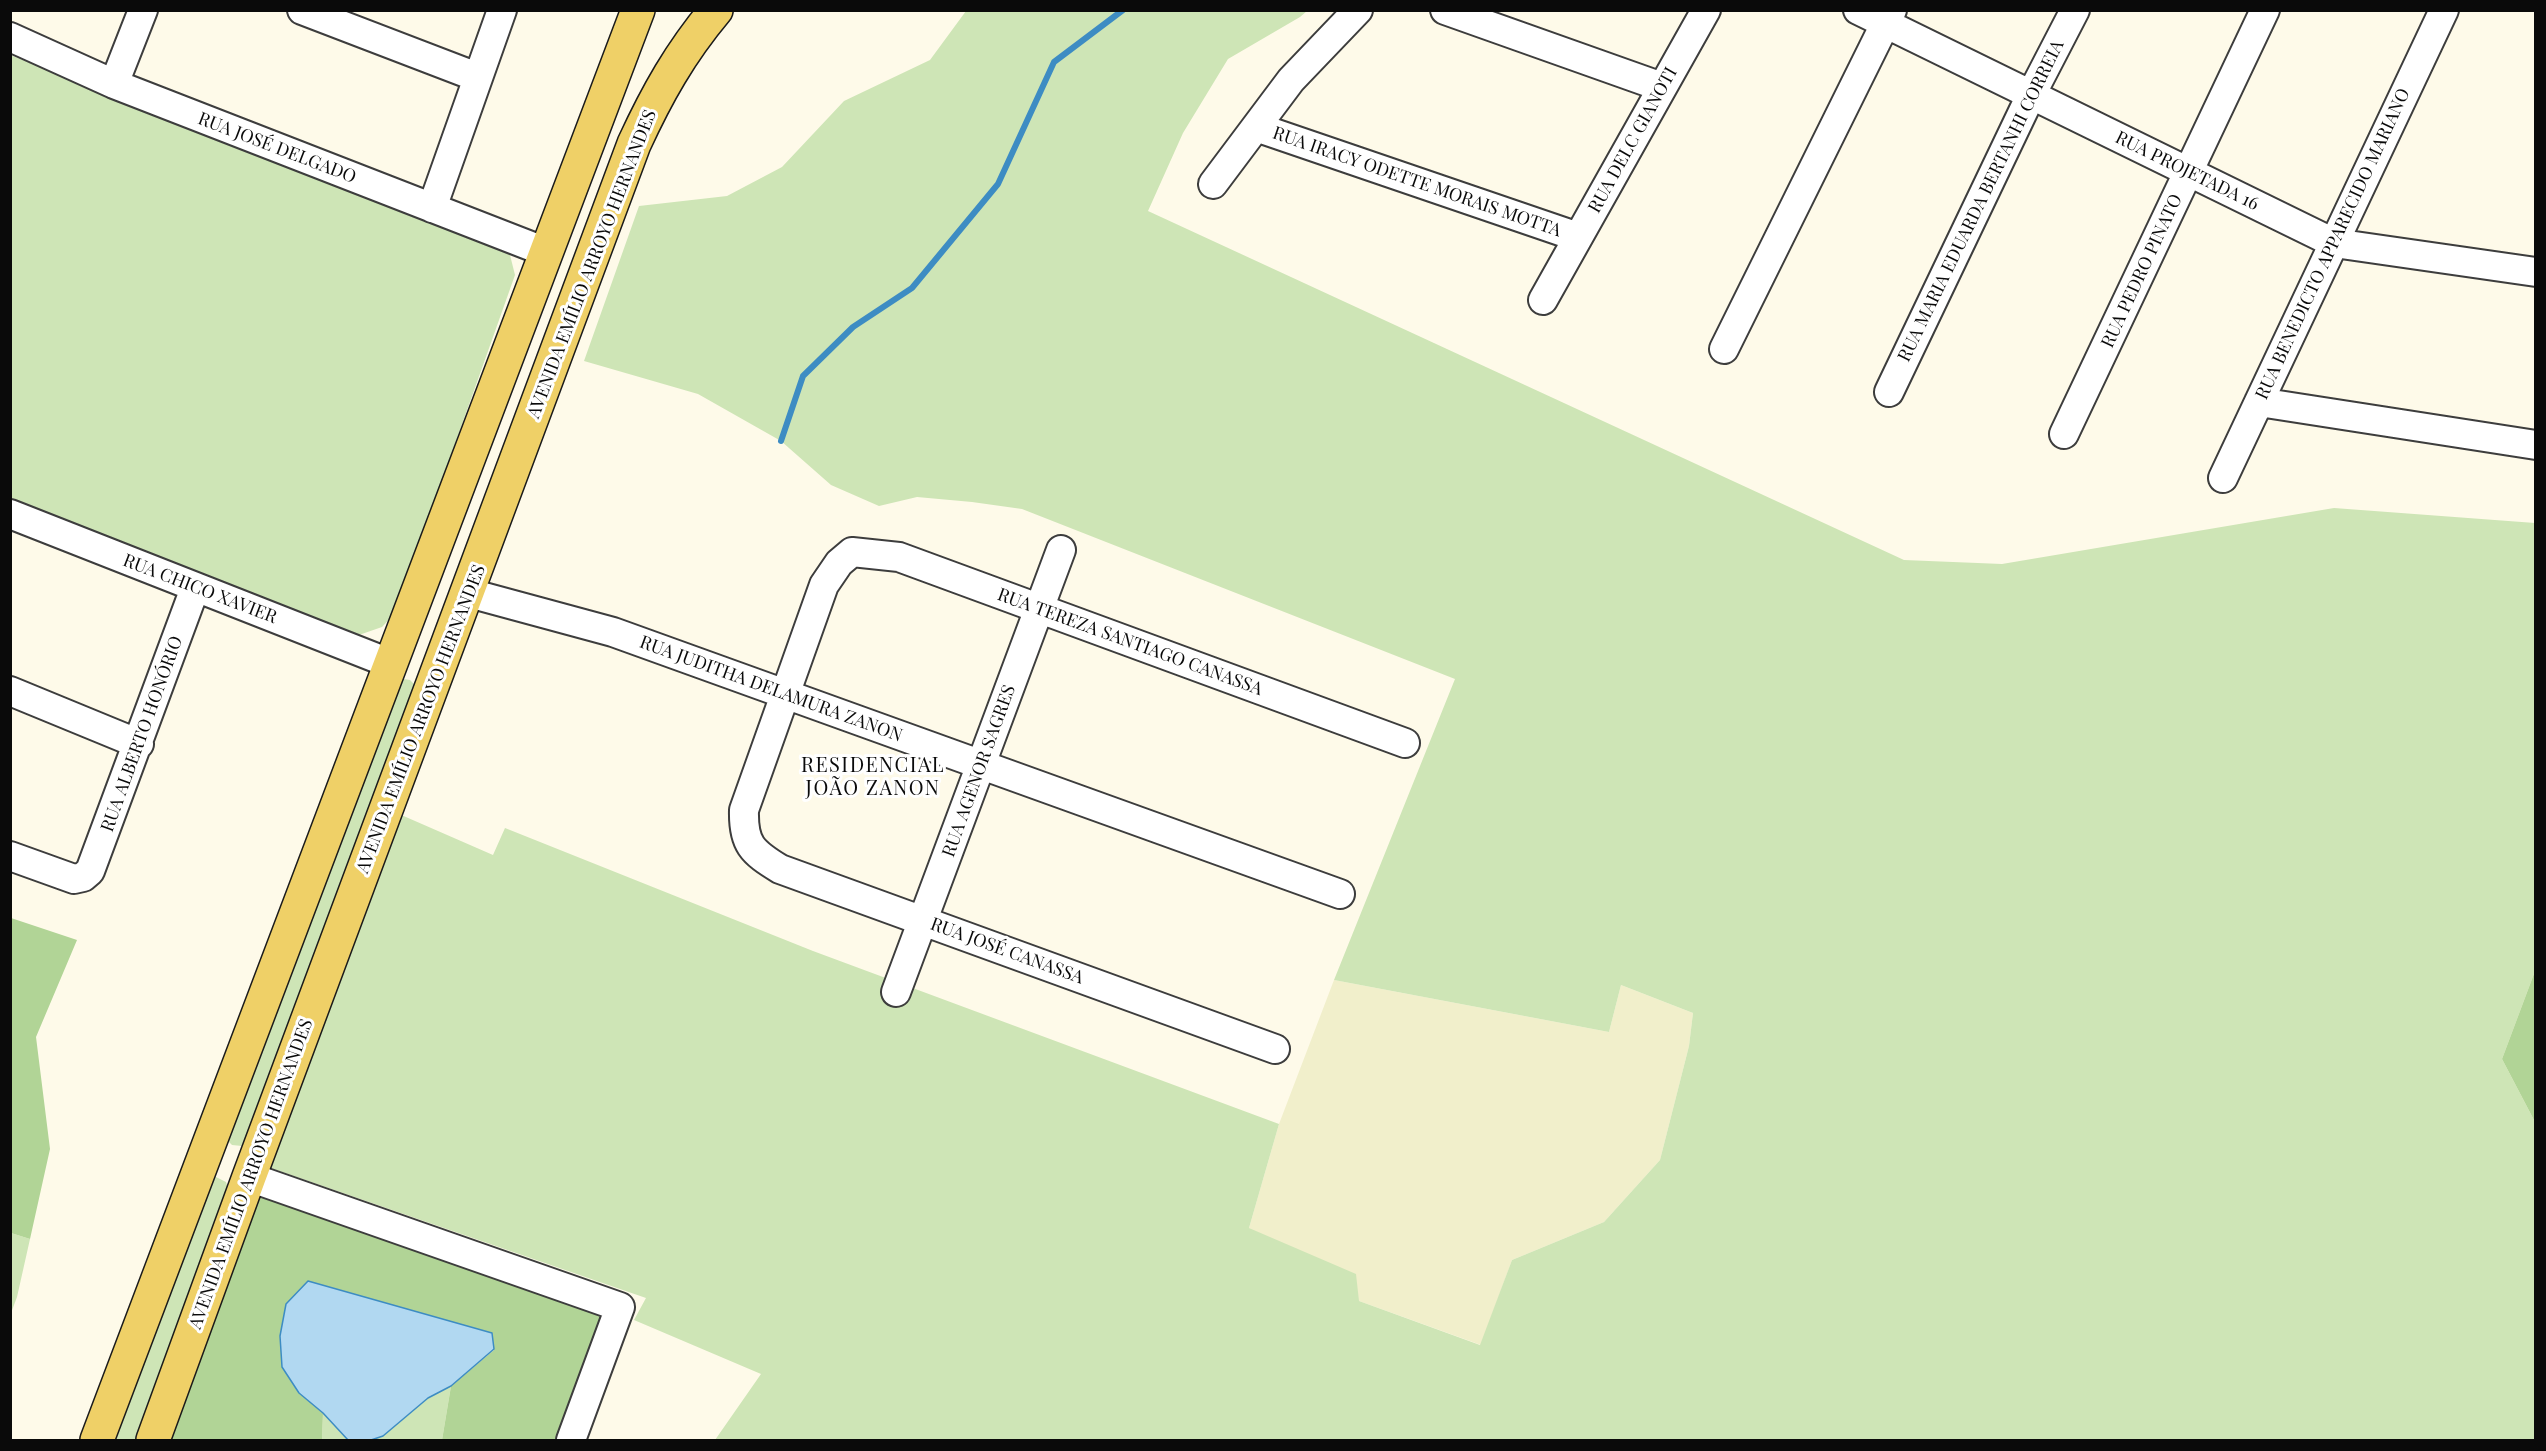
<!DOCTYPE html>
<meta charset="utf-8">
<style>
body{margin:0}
#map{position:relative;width:2546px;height:1451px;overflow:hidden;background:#fefae9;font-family:"Playfair Display",serif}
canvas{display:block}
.frame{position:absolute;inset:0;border:12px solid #0a0a0a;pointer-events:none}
</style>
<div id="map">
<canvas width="2546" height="1451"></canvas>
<div class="frame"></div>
</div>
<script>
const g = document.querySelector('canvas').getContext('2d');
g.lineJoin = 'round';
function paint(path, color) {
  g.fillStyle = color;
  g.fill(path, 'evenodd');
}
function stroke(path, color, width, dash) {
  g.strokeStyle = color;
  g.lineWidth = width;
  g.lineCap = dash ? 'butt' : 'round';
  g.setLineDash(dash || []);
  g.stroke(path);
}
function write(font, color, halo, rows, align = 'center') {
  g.font = font + ' "Playfair Display",serif';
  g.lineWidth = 6;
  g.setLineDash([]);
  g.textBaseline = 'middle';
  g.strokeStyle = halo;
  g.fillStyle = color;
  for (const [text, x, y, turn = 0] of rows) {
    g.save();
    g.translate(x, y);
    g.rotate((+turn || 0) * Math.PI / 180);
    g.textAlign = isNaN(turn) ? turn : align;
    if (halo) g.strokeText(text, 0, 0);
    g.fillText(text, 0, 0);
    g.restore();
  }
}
const farmland = new Path2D(`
 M1334,980L1609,1032L1621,985L1693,1013L1689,1046L1660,1160L1604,1222L1512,1260L1481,1345L1359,1301L1249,1228L1279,1124Z`);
const green = new Path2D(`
 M966,11H1307L1300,17L1228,59L1183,133L1148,211L1904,560L2002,564L2334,508L2535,523V971L2502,1059L2535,1122V1440H715L761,1374L634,1320L646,1298L265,1166L399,814L493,855L505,828L813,951L1279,1124L1249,1228L1356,1274L1359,1301L1480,1345L1512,1260L1604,1222L1660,1160L1689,1046L1693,1013L1621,985L1609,1032L1334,980L1455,679L1022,509L972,502L917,497L879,506L831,485L781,441L698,394L584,361L639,206L727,196L782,167L844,101L930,60Z
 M10,55L495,240L510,255L515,275L395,613L382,627L356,636L11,503Z
 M404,679L410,680L417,687L246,1143L242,1146L232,1145L224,1137L398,680Z
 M216,1177L226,1182L228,1188L137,1440H107L211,1178Z
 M11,1233L30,1239L17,1297L11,1313Z
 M451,1386L442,1440H371L383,1436L428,1398Z
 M323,1413L348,1440H322Z`);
const forest = new Path2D(`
 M11,918L77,940L36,1037L50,1149L30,1239L11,1233Z
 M2535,971V1122L2502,1059Z
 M268,1190L597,1311L603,1325L559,1440H442L451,1386L494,1350L280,1336L282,1367L299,1393L323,1413L322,1440H160L253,1200Z`);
const water = new Path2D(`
 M308,1281L492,1333L494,1349L451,1386L428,1398L383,1436L371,1440H348L323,1413L299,1393L282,1367L280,1336L286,1304Z`);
const stream = new Path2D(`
 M781,441L803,376L853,327L912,288L998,184L1054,62L1123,10`);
const minor = new Path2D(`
 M302,10L477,77
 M1445,10L1662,87
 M1858,10L2334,243L2536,272
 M10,37L114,84L546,252
 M114,84L143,10
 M1256,127L1578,237
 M1213,184L1291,80L1358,10
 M432,208L502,10
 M1543,300L1706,10
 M1724,349L1892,10
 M1889,392L2031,95L2075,10
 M2259,402L2536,445
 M2064,434L2265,10
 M2223,478L2444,10
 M10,514L389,663
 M469,593L613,632L1340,894
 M10,691L139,744
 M10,856L74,879L83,877L90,871L195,588
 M896,992L1061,550
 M1275,1049L780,869C752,852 743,844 744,810L824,585L839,563L852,552L899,557L1405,743
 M249,1177L620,1307L571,1440`);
const major = new Path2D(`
 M97,1440L638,10
 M153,1440L249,1177L634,144C657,94 680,53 716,10`);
const streetNames = [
 ["RUA DELC GIANOTI",1633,140,-61],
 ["RUA JOSÉ DELGADO",277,148,21],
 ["RUA PROJETADA 16",2187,171,26],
 ["RUA IRACY ODETTE MORAIS MOTTA",1417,182,19],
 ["RUA MARIA EDUARDA BERTANHI CORREIA",1981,201,-64],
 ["RUA BENEDICTO APPARECIDO MARIANO",2333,244,-65],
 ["AVENIDA EMÍLIO ARROYO HERNANDES",592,264,-69],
 ["RUA PEDRO PINATO",2142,271,-65],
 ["RUA CHICO XAVIER",200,589,21],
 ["RUA TEREZA SANTIAGO CANASSA",1130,642,20],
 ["RUA JUDITHA DELAMURA ZANON",771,689,20],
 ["AVENIDA EMÍLIO ARROYO HERNANDES",421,719,-69],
 ["RUA ALBERTO HONÓRIO",142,734,-70],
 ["RUA AGENOR SAGRES",979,771,-70],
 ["RUA JOSÉ CANASSA",1007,951,20],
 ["AVENIDA EMÍLIO ARROYO HERNANDES",251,1174,-70]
];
const neighbourhoodNames = [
 ["RESIDENCIAL",873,766],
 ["JOÃO ZANON",873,789]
];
paint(farmland, '#f1efcb');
paint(green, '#cee5b6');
paint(forest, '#b1d496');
paint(water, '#b1d8f1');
stroke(water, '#3d8cc3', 1.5);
stroke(stream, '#3d8cc3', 6);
stroke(minor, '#3d3d3d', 32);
stroke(major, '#1b1b1b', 36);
stroke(minor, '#fff', 28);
stroke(major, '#efd067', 33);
write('18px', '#0a0a0a', '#fff', streetNames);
g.letterSpacing = '1.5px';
write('20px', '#0a0a0a', '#fff', neighbourhoodNames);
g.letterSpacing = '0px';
</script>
